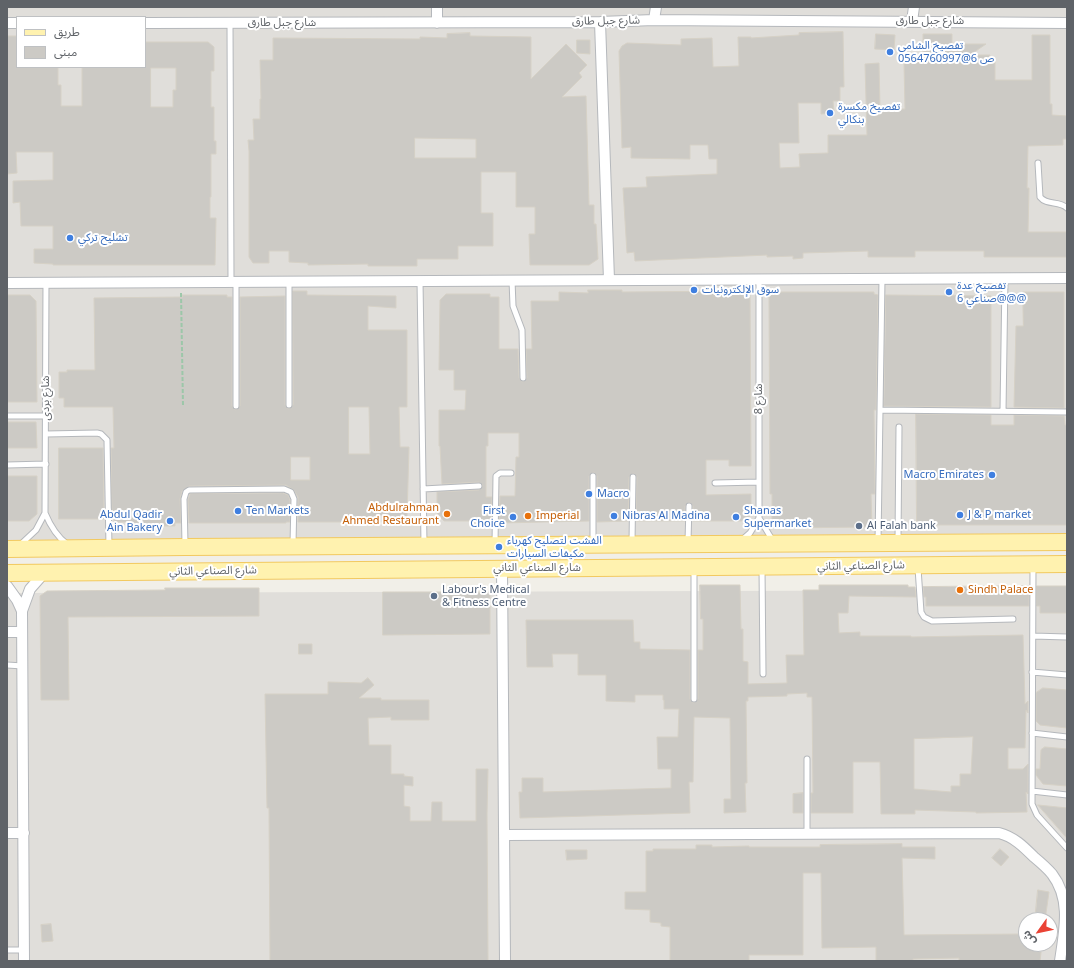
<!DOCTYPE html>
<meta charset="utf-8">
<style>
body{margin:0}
#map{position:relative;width:1074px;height:968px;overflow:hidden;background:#f1efe8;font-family:"Noto Sans","Noto Sans Arabic",sans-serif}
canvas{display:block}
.frame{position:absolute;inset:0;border:8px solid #5f6368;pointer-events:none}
.legend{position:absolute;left:16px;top:16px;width:130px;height:52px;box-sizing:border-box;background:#fff;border:1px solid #bfc1c3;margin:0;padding:5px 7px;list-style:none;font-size:12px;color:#5f6368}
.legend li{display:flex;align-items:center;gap:8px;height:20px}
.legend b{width:20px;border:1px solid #bfc1c3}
.north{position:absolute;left:1018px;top:912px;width:40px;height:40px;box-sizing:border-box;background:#fff;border:1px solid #bfc1c3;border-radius:50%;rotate:237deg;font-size:11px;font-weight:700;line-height:16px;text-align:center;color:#5f6368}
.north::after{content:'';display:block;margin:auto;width:14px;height:18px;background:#ea4335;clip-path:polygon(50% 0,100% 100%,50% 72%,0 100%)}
</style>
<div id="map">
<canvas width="1074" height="968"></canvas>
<div class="frame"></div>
<ul class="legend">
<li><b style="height:5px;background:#fff2af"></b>طريق</li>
<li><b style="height:11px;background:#cccac5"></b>مبنى</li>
</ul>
<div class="north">ش</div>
</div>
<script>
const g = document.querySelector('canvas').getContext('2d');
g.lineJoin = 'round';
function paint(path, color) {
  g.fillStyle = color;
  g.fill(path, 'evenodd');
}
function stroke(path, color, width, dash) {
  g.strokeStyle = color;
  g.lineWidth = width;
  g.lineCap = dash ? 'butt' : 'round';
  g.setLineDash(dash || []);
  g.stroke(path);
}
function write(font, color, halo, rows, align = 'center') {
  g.font = font + ' "Noto Sans","Noto Sans Arabic",sans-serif';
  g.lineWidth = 4;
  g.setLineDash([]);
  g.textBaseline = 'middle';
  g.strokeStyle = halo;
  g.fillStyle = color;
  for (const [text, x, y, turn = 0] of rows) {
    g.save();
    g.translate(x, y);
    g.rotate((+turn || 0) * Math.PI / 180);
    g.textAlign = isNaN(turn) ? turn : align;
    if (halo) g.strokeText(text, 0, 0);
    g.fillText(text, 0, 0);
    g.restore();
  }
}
const industrial = new Path2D(`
 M7,7H1067V535L7,544ZM17,17H145V67H17Z
 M1067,590V961H7V593ZM1026,920H1050V944H1026Z`);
const building = new Path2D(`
 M843,32L844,87H840V101H833L834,113L821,114V103H798L799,143H779L780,168L800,167L799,154L828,153V135H867L865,64L879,63L880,109H905L904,63L923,62V34H952V44H986L970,55H990V59L995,58V80H1032V35H1050V104H1052V115L1067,116V139H1063V145L1028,146L1027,188H1029L1028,232H1067V257H984V251H915V257H868V251L803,253V258L793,259V256L767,257V255L635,261L634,252L627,253L623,188L647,187L646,177L717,174V159H709L708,145H690V159L631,158V147L622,148L619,51L622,46L627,43L681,45V39L712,38L713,67L739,66L738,37H751V38L799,35V33Z
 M470,33V36L531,37V79L566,44L587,65L579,73L582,77L562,97L586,96L589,205H594V224H596L598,259L589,265H530L529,234H535V207H516V172H481V213H493V246H458V259H417V266H368V264L308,265V263L289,262V251H269V263H253L249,257V151L248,140H254L253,119H260V99H261L260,60H273V38L420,39V37L447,38V34ZM415,138L476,139V158H415Z
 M876,34L895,35L894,50L875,49Z
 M7,36H17V67H58V85H61V106H82V67H145V42H208L214,47V71H211V107H214V141H216V154H211V197H210V218H216L215,265H53V264L34,263V249H53V226H21L20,202L13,203V181L53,180V152H16L17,173L7,174ZM151,68H176V90H173V107H151Z
 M577,40H590V54L577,53Z
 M588,290H622V292L750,291L751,466H729V460H706V495L751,494V515L744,521H693V506L691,503L689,502L685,506V521H636L637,477L635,474L633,473L629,477L628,521L597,522V476L595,473L593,472L589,476V521L499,523L500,496H515L516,457H519V433H488V446H486V497H492L491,521H444L437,513V492L479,490L483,486L482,484L479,482L442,484L440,446H439V410H465L466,390H454V370H439L440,300L446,294H490V297H499V349H518L519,378L521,381L523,382L527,378L526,349H532L531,301H559V292L588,293Z
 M293,291H307V295L396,296V308L368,306V330H407V407H399L400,447H409L407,516L400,522H298V497L294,490L286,485L189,486L182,491L180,499L181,523H175V526H132V522H114V519H112L111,448H114L113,407H64V398H59V372H67V370H95L94,298L183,297L182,295H227V297H232V406L234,409L236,410L240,406V297L285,296V405L287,408L289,409L293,405ZM349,407H369L370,454H349ZM291,457H310V480H291Z
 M776,292H874V294L878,295L876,410H874L875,494H871L872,527L772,528V494H770L769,296Z
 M1023,292H1064V408L1014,407L1016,326H1023Z
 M7,295H30L36,301L37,402H7Z
 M886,295L991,296V407L884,406Z
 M916,414L991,415V425H1014V415L1064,416L1065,425H1067V525H917Z
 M7,422H36L37,448H7Z
 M59,448H103L104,519H59Z
 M7,476H37V514L29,521H7Z
 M283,493L288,495L290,500V522H286V523H189L188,500L190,494Z
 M700,585H740L741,629H743V661L748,662V684L787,683L786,655H804L803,590H819V585H908V587H915L916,597L849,596L848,613H838L839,633L860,632V636H911V637L1023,635L1025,704L1028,701V713L1026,710L1025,748H1008V769H1023L1028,764V794L1026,792L1027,812L976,813V812L915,810V814H881L880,762H853V813H811V793H813L812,697H807V693L787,694V696L748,697V701H746L747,783H745L746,812L724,813V799H731L730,718L694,717L693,782H689L690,813L520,818L519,792H522V778H543V792L671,788V769H658L657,737H678L679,709H664V700H663V695H635V702L606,701V675H578V654H552L553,667H527L526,620H633L634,642H640V649L690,650V699L692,702L694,703L698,699V650H703V619H701ZM973,737L971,774H960V786H951V792L914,789V739Z
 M1029,586V606H926V597H924L923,587Z
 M1037,586H1067V613H1040V606H1037Z
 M165,588H259V616L68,617L69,700H41L40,596L47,591L165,590Z
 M383,592H490V634L383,635Z
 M299,644H312V654H299Z
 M368,678L374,685L359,698H381V700H429V720H391V717L368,718L369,745H391V774H404V776L413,777V786L404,785V806L410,807V821H431L432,802H442V821H476V769H488L487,814L488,961H270L269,808H267L265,694H328V682L361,683Z
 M1043,688L1067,690V728L1040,725L1036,721V693Z
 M1045,747L1067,749V786L1043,784L1036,775V769H1040L1041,750Z
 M803,793V813H793V794Z
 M1038,805L1067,808V838Z
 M902,844V847H935V859L902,858L904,935L1026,934V944H1042L1040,961H959V958L913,959V961H876V947L822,948L821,873H803V955H749V961H670V927L661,926V923L650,922V910L625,909V892H646V851H653V849H696V845H712V847L749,846V847H820V845Z
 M1000,849L1009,857L1001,866L992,858Z
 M566,850H587V859L567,860Z
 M1038,890L1049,892L1045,920H1035Z
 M51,924L53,941L42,942L41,925Z`);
const path = new Path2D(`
 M181,293L183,405`);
const service = new Path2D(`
 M230,23L231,281
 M1038,163L1040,197C1047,206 1059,200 1067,208
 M512,280L513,306L522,330L523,378
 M236,281V406
 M420,281L424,544
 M46,282L45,513C50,525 56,536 67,544
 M289,405V281
 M880,410L1067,412
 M1003,411L1005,278
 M7,416H46
 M46,434L97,433L101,434L107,440L109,547
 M7,465L46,464
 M715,483L759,482
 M423,489L479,486
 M759,518L773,541
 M742,540L750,533L759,518V279
 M898,540L899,427
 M688,541L689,506
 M632,542L633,477
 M878,542L882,279
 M593,543V476
 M185,544L184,499L186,492L189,490L284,489L291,492L294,499L293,544
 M495,544L496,476L500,473H511
 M20,545L36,530L45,513
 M1033,566L1032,804L1037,815L1067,848
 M762,568L763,674
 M918,568L921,612L924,617L932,621L1013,619
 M694,570V699
 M1033,636L1067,637
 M7,665L23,666
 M1032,672L1067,675
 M1032,733L1067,737
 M1032,791L1067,795
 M807,834V759
 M7,950H24`);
const minor = new Path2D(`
 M654,20L656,7
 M912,21L914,7
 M600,22L609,280
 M7,23H17
 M145,23L600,22L654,20L1067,23
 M437,23V7
 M7,283L1067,278
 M502,568L505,961
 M7,586L17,600L22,611
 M7,632H22
 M7,833H24
 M504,835L999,833C1014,837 1023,846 1034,857C1040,862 1047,868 1052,874C1072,900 1064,932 1060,961
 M24,961L22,611L30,589L45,572`);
const primary = new Path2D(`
 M7,549L185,547L1067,542
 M7,573L1067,564`);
const markers = [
 [890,52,4,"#3f7fe0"],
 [830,113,4,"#3f7fe0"],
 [70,238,4,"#3f7fe0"],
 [694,290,4,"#3f7fe0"],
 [949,292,4,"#3f7fe0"],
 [992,475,4,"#3f7fe0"],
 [589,494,4,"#3f7fe0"],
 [238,511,4,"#3f7fe0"],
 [447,514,4,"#e8710a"],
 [960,515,4,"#3f7fe0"],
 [528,516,4,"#e8710a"],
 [614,516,4,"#3f7fe0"],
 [513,517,4,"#3f7fe0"],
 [736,517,4,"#3f7fe0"],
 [170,521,4,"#3f7fe0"],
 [859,526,4,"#5c6f8a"],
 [499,547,4,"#3f7fe0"],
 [960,590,4,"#e8710a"],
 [434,596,4,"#5c6f8a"]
];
const streetNames = [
 ["شارع جبل طارق",606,21,-1],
 ["شارع جبل طارق",930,21],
 ["شارع جبل طارق",282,23],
 ["شارع بردى",46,398,-90],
 ["شارع 8",759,399,-90],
 ["شارع الصناعي الثاني",861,566,-1],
 ["شارع الصناعي الثاني",537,568],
 ["شارع الصناعي الثاني",213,571,-1]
];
const shopNames = [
 ["تفصيخ الشامي",898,46],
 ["ص 6@0564760997",898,59],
 ["تفصيخ مكسرة",838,107],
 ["بنكالي",838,120],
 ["تشليح تركي",78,238],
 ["تفصيخ عدة",957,286],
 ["صناعي 6@@@",957,299],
 ["سوق الإلكترونيات",702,290],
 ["Macro Emirates",984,475,"right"],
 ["Macro",597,494],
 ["Ten Markets",246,511],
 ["First",505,511,"right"],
 ["Choice",505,524,"right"],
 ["Shanas",744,511],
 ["Supermarket",744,524],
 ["Abdul Qadir",162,515,"right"],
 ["Ain Bakery",162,528,"right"],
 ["J & P market",968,515],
 ["Nibras Al Madina",622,516],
 ["الفشت لتصلیح کھرباء",507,541],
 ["مکیفات السیارات",507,554]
];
const foodNames = [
 ["Abdulrahman",439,508,"right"],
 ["Ahmed Restaurant",439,521,"right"],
 ["Imperial",536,516],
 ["Sindh Palace",968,590]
];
const serviceNames = [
 ["Al Falah bank",867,526],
 ["Labour's Medical",442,590],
 ["& Fitness Centre",442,603]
];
paint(industrial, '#e0deda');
paint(building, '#cccac5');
stroke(building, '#d6d1c6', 1);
stroke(service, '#b5b8bc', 7);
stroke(minor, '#b5b8bc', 12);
stroke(primary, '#f2c960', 18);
stroke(path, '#9cc7a9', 2, [4, 2]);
stroke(service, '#fff', 5);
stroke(minor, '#fff', 10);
stroke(primary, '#fff2af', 16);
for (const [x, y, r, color] of markers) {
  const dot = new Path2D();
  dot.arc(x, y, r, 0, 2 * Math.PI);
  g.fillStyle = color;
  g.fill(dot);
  stroke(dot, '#fff', 1.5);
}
write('11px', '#5f6368', '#fff', streetNames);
write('11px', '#366cbe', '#fff', shopNames, 'left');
write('11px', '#c56008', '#fff', foodNames, 'left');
write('11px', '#4e5e75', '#fff', serviceNames, 'left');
</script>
